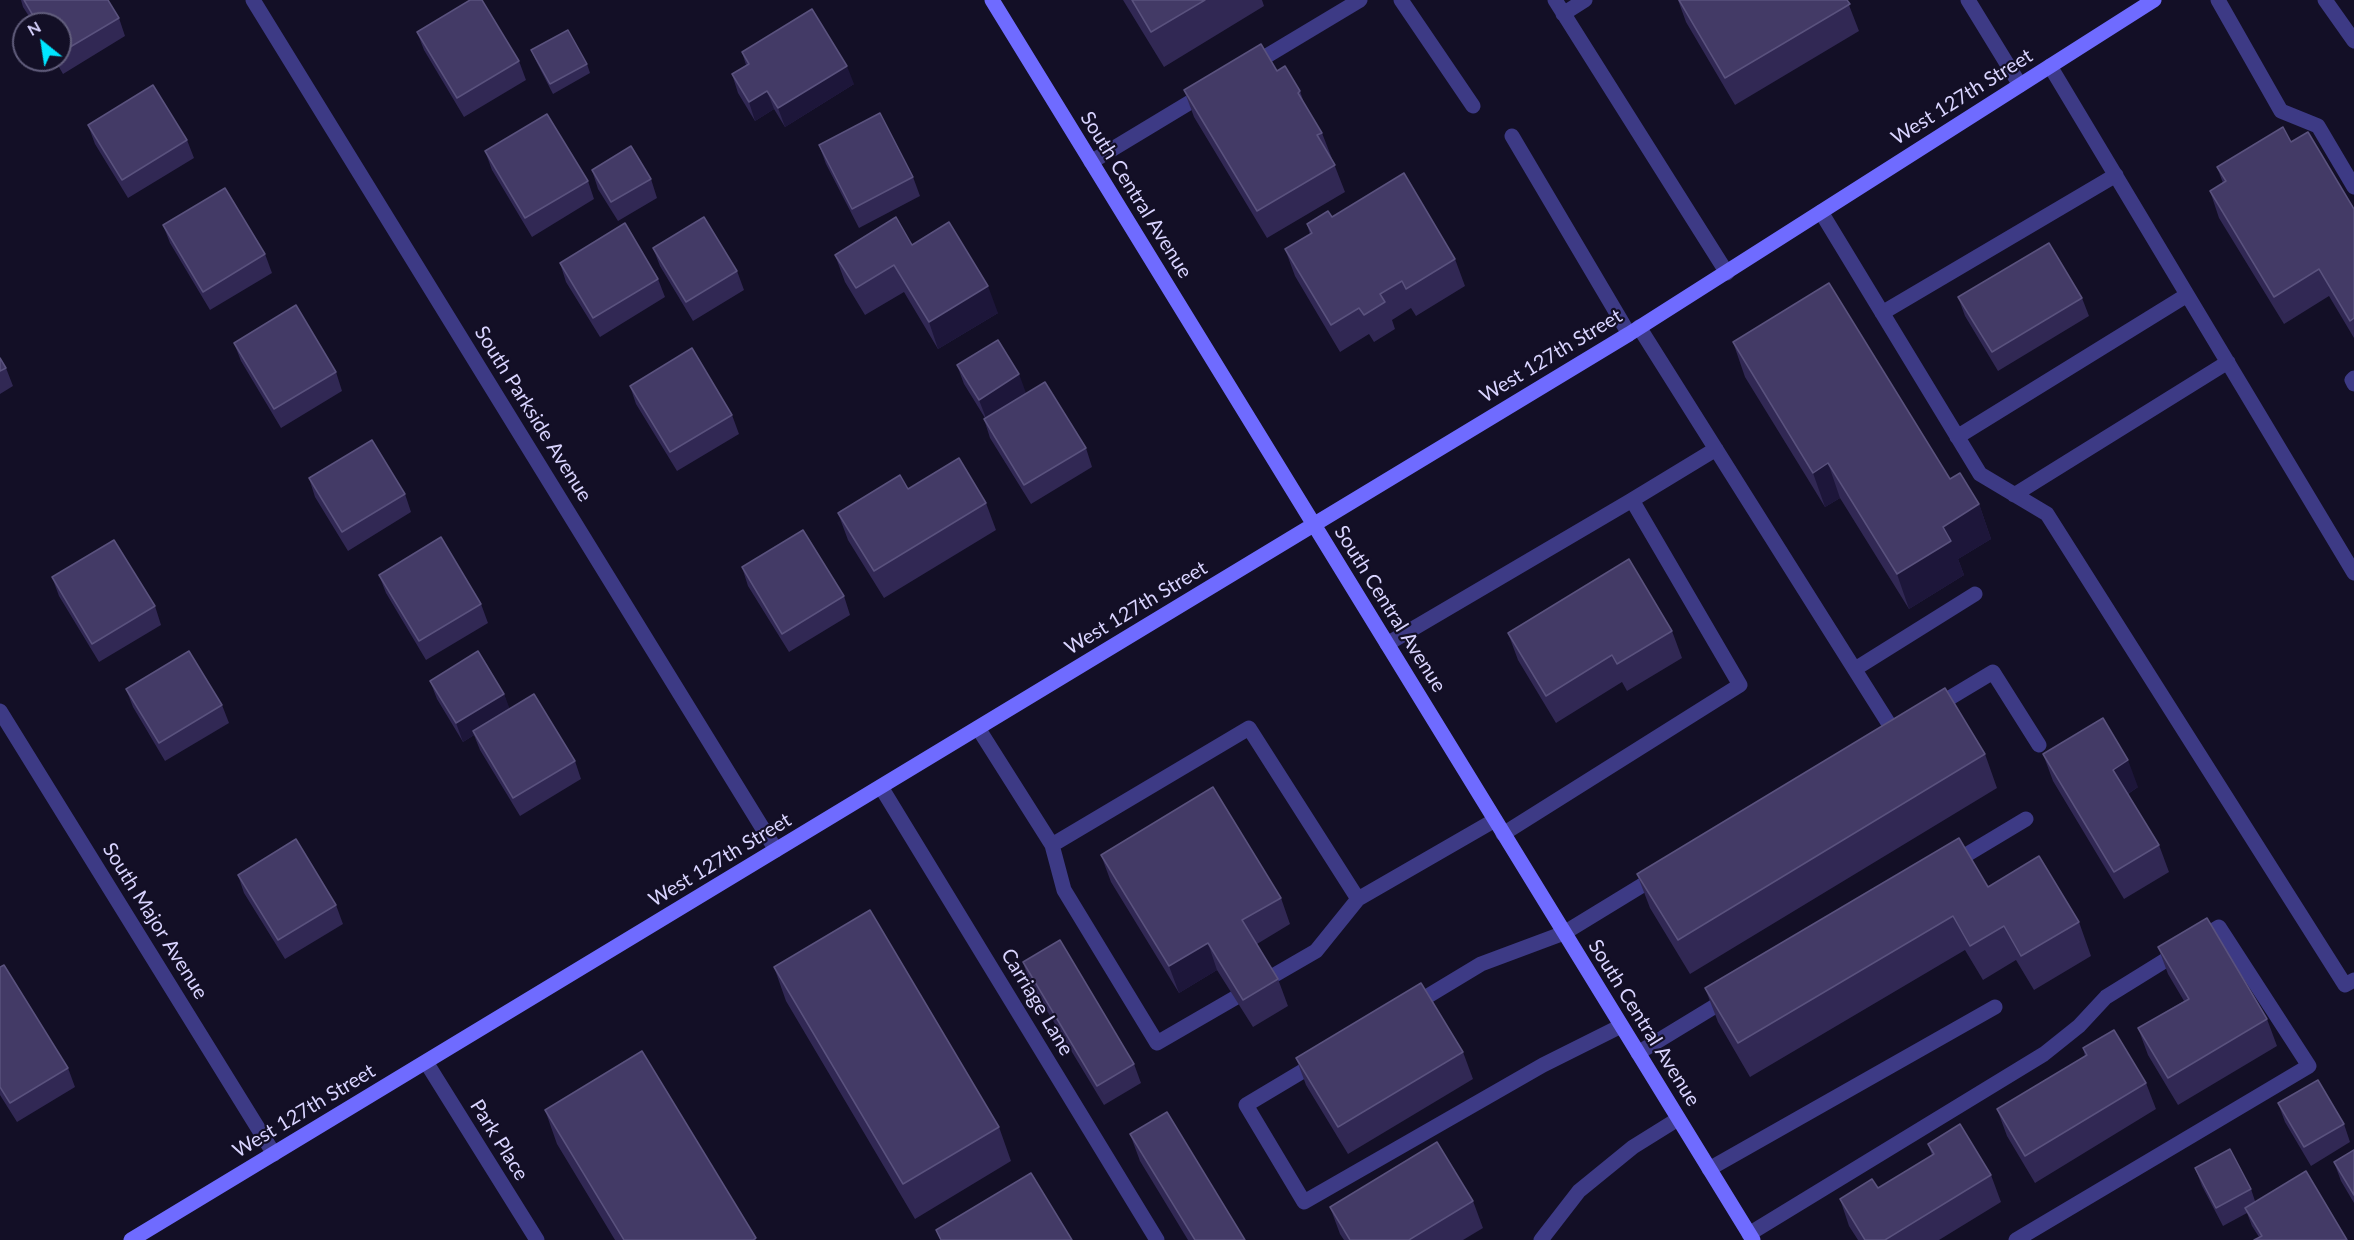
<!DOCTYPE html>
<style>
body{margin:0}
#map{position:relative;width:2354px;height:1240px;overflow:hidden;background:#130f26;font-family:Lato,sans-serif}
canvas{display:block}
.north{position:absolute;left:12px;top:12px;width:60px;height:60px;box-sizing:border-box;background:#130f26;border:2px solid #625e7d;border-radius:50%;rotate:330deg;font-size:16px;font-weight:700;line-height:24px;text-align:center;color:#d9d4ff}
.north::after{content:'';display:block;margin:auto;width:21px;height:27px;background:#00e5ff;clip-path:polygon(50% 0,100% 100%,50% 72%,0 100%)}
</style>
<div id="map">
<canvas width="2354" height="1240"></canvas>
<div class="north">N</div>
</div>
<script>
const g = document.querySelector('canvas').getContext('2d');
g.lineJoin = 'round';
function stroke(path, color, width, dash) {
  g.strokeStyle = color;
  g.lineWidth = width;
  g.lineCap = dash ? 'butt' : 'round';
  g.setLineDash(dash || []);
  g.stroke(path);
}
function paint(path, color) {
  g.fillStyle = color;
  g.fill(path, 'evenodd');
}
function write(font, color, halo, rows, align = 'center') {
  g.font = font + ' Lato,sans-serif';
  g.lineWidth = 4.5;
  g.setLineDash([]);
  g.textBaseline = 'middle';
  g.strokeStyle = halo;
  g.fillStyle = color;
  for (const [text, x, y, turn = 0] of rows) {
    g.save();
    g.translate(x, y);
    g.rotate((+turn || 0) * Math.PI / 180);
    g.textAlign = isNaN(turn) ? turn : align;
    if (halo) g.strokeText(text, 0, 0);
    g.fillText(text, 0, 0);
    g.restore();
  }
}
const lane = new Path2D(`
 M1401,0L1473,106
 M1555,0L1727,273
 M2218,0L2281,111L2318,126L2354,187
 M2325,0L2354,41
 M1563,14L1585,0
 M1250,66L1360,0
 M2050,66L2354,573
 M1512,136L1629,334
 M1091,162L1207,92
 M1821,212L1980,474L2047,514L2345,985L2354,980
 M1882,313L2116,175
 M1639,327L1894,732
 M2354,378L2352,380L2354,384
 M1957,437L2187,295
 M2014,495L2228,362
 M1632,500L1716,449
 M1387,644L1632,500L1740,685L1503,834
 M1855,669L1975,594
 M1933,708L1993,672L2039,745
 M978,728L1052,845L1249,728L1358,899L1495,820
 M1052,845L1064,890L1157,1043L1316,951L1358,899
 M1951,864L2026,819
 M1413,1005L1481,964L1564,933L1659,875
 M1638,1053L1730,997
 M1318,1062L1246,1105L1304,1202L1543,1065L1621,1026
 M1709,1169L1995,1007
 M1749,1234L2044,1054L2079,1026L2106,997L2219,927L2309,1066L2016,1240
 M1541,1240L1579,1191L1633,1147L1678,1119`);
const street = new Path2D(`
 M253,0L776,850
 M1968,0L2020,85
 M0,711L274,1154
 M881,787L1157,1240
 M426,1062L537,1240`);
const secondary = new Path2D(`
 M992,0L1753,1240
 M131,1240L1629,334L2154,0`);
const wall = new Path2D(`
 M21,0H108L119,18L125,36L63,74L55,60H60V24H34L23,7Z
 M1123,0H1262L1264,6L1164,67Z
 M1678,0H1847L1859,31L1735,105L1686,22Z
 M417,32L519,61L526,80L464,117L424,50Z
 M531,50L587,64L590,73L553,94L535,59Z
 M742,52L854,84L785,127L774,109L755,121L738,93L732,74L746,65Z
 M1277,71L1300,91L1304,103L1322,133L1345,192L1267,238L1194,117L1184,90Z
 M88,125L187,140L194,158L128,198L95,144Z
 M819,145L913,177L920,196L859,228L826,164Z
 M485,151L588,181L594,199L532,237L492,170Z
 M2217,167L2354,209V338L2329,296L2284,324L2219,218L2210,191L2223,183Z
 M592,170L651,179L657,198L618,221L598,189Z
 M1332,217L1455,259L1465,286L1416,316L1411,308L1392,320L1395,329L1374,342L1369,334L1340,352L1295,276L1285,249L1310,234L1307,224Z
 M163,225L265,254L272,273L210,310L170,243Z
 M912,245L998,313L938,349L904,292L865,315L845,282L835,255Z
 M653,248L737,271L744,290L693,321L660,266Z
 M560,263L658,279L665,297L600,337L566,282Z
 M1958,297L2082,298L2089,316L1998,371L1965,316Z
 M1733,342L1950,479L1979,504L1991,539L1958,559L1964,575L1909,609L1840,498L1825,507L1745,377Z
 M234,343L336,372L342,391L281,428L241,361Z
 M0,358L6,368L13,386L0,394Z
 M957,365L1026,393L1008,404L1086,448L1092,467L1031,504L990,438L984,419L985,418L964,384Z
 M630,386L732,415L739,434L677,471L636,404Z
 M309,478L405,494L411,512L348,551L315,497Z
 M908,489L986,503L996,530L884,598L848,540L838,513Z
 M742,567L844,596L850,615L789,652L748,586Z
 M379,575L481,604L488,623L426,660L386,593Z
 M52,577L155,606L161,625L99,662L59,596Z
 M1672,631L1682,658L1627,691L1622,682L1556,723L1518,660L1508,633Z
 M430,681L504,694L509,709L575,761L581,779L520,816L480,750L474,735L463,742L437,699Z
 M126,689L222,705L229,723L165,761L133,707Z
 M1985,754L1997,788L1690,974L1650,908L1637,874Z
 M2043,754L2138,787L2128,794L2159,845L2169,872L2124,899L2053,781Z
 M1101,855L1281,898L1290,924L1257,944L1278,979L1288,1006L1253,1027L1217,970L1179,993L1111,882Z
 M238,875L336,905L343,924L285,959L244,893Z
 M1988,887L2079,922L2091,956L2034,990L2016,960L1983,980L1965,950L1750,1077L1718,1022L1705,988Z
 M2158,947L2267,1019L2277,1046L2178,1105L2148,1055L2138,1028L2184,1001L2168,974Z
 M1023,962L1134,1064L1141,1083L1104,1105L1029,981Z
 M0,967L68,1068L75,1087L17,1122L0,1095Z
 M774,967L999,1127L1011,1161L915,1219L786,1001Z
 M2083,1048L2146,1083L2156,1109L2035,1183L2007,1136L1997,1109L2085,1056Z
 M1463,1052L1473,1079L1348,1154L1306,1085L1296,1058Z
 M2278,1103L2344,1124L2350,1142L2311,1166L2285,1122Z
 M545,1110L756,1238V1240H615L557,1144Z
 M1130,1134L1245,1240H1188L1140,1161Z
 M1928,1144L1991,1175L2001,1202L1939,1240H1858L1849,1226L1840,1199L1878,1188L1932,1155Z
 M2354,1150V1203L2341,1181L2334,1162Z
 M2195,1168L2251,1189L2255,1201L2347,1240L2259,1237L2252,1226L2247,1213L2223,1226L2202,1186Z
 M1473,1201L1483,1228L1463,1240H1344L1340,1234L1330,1207Z`);
const shadedWall = new Path2D(`
 M847,66L854,84L785,127L778,108Z
 M767,91L774,109L755,121L749,102Z
 M988,286L998,313L938,349L929,322Z
 M1019,374L1026,393L986,418L979,400Z
 M1828,463L1840,498L1825,507L1813,473Z
 M1979,504L1991,539L1958,559L1964,575L1909,609L1897,574L1943,527Z
 M504,694L511,712L473,731L474,735L463,742L456,723Z
 M2128,760L2138,787L2123,797L2113,770Z
 M1208,943L1217,970L1179,993L1169,966Z`);
const building = new Path2D(`
 M24,0H108L119,18L60,53V24H38Z
 M470,0H482L519,61L457,98L417,32Z
 M1132,0H1205L1151,32Z
 M1679,0H1847L1850,4L1725,78Z
 M812,9L847,66L778,108L767,91L749,102L732,74L749,64L742,52Z
 M568,30L587,64L550,84L531,50Z
 M1261,44L1277,71L1285,66L1300,91L1298,93L1322,133L1317,135L1335,165L1257,211L1184,90Z
 M153,85L187,140L122,180L88,125Z
 M880,113L913,177L852,209L819,145Z
 M547,114L588,181L525,218L485,151Z
 M2283,127L2291,142L2308,132L2354,209V318L2350,321L2319,269L2274,297L2210,191L2226,181L2217,167Z
 M631,146L651,179L611,202L592,170Z
 M1404,173L1455,259L1406,289L1402,281L1380,294L1385,302L1364,315L1359,308L1331,325L1285,249L1312,233L1307,224L1328,211L1332,217Z
 M225,188L265,254L203,292L163,225Z
 M704,217L737,271L686,302L653,248Z
 M896,217L912,245L949,222L988,286L929,322L894,265L856,288L835,255Z
 M625,223L658,279L593,318L560,263Z
 M2049,243L2082,298L1992,352L1958,297Z
 M1829,283L1950,479L1960,473L1979,504L1943,527L1951,541L1897,574L1828,463L1813,473L1733,342Z
 M296,305L336,372L274,409L234,343Z
 M998,340L1019,374L979,400L957,365Z
 M692,348L732,415L670,452L630,386Z
 M0,358L6,368L0,371Z
 M1045,382L1086,448L1024,485L984,419Z
 M372,440L405,494L342,532L309,478Z
 M959,458L986,503L874,571L838,513L900,475L908,489Z
 M803,530L844,596L782,634L742,567Z
 M441,537L481,604L419,641L379,575Z
 M114,540L155,606L92,644L52,577Z
 M1629,559L1672,631L1617,664L1612,655L1546,696L1508,633Z
 M189,651L222,705L159,743L126,689Z
 M478,651L504,694L456,723L430,681Z
 M1945,688L1985,754L1678,940L1637,874Z
 M534,694L575,761L513,798L473,731Z
 M2103,718L2128,760L2113,770L2159,845L2114,872L2043,754Z
 M1213,787L1281,898L1242,920L1278,979L1243,1000L1208,943L1169,966L1101,855Z
 M1959,838L1988,887L2039,856L2079,922L2021,956L2004,926L1970,946L1953,916L1738,1043L1705,988Z
 M296,839L336,905L278,940L238,875Z
 M870,910L999,1127L903,1184L774,967Z
 M2207,918L2267,1019L2168,1078L2138,1028L2189,999L2158,947Z
 M1060,940L1134,1064L1097,1086L1023,962Z
 M4,965L68,1068L10,1103L0,1087V967Z
 M1421,983L1463,1052L1338,1127L1296,1058Z
 M2114,1030L2146,1083L2025,1156L1997,1109L2087,1055L2083,1048Z
 M642,1051L756,1238L753,1240H624L545,1110Z
 M2318,1080L2344,1124L2304,1147L2278,1103Z
 M1167,1112L1245,1240H1195L1130,1134Z
 M1960,1124L1991,1175L1885,1240H1865L1840,1199L1872,1179L1878,1188L1934,1154L1928,1144Z
 M1437,1142L1473,1201L1409,1240H1350L1330,1207Z
 M2230,1149L2251,1189L2216,1208L2195,1168Z
 M2354,1150V1195L2334,1162Z
 M2306,1171L2347,1240H2254L2262,1236L2245,1208Z
 M1031,1173L1072,1240H941L936,1230Z`);
const streetNames = [
 ["West 127th Street",1962,97,-32],
 ["South Central Avenue",1136,195,58],
 ["West 127th Street",1551,356,-31],
 ["South Parkside Avenue",533,414,58],
 ["West 127th Street",1136,608,-31],
 ["South Central Avenue",1390,609,58],
 ["West 127th Street",720,860,-31],
 ["South Major Avenue",155,921,58],
 ["Carriage Lane",1037,1002,59],
 ["South Central Avenue",1644,1023,58],
 ["West 127th Street",304,1111,-31],
 ["Park Place",499,1140,58]
];
stroke(lane, '#3d3a85', 15);
stroke(street, '#3d3a85', 15);
stroke(secondary, '#6f6bff', 15);
paint(wall, '#312854');
paint(shadedWall, '#1d163a');
paint(building, '#433a66');
stroke(building, '#5a527e', 1.5);
write('20px', '#d9d4ff', '#130f26', streetNames);
</script>
